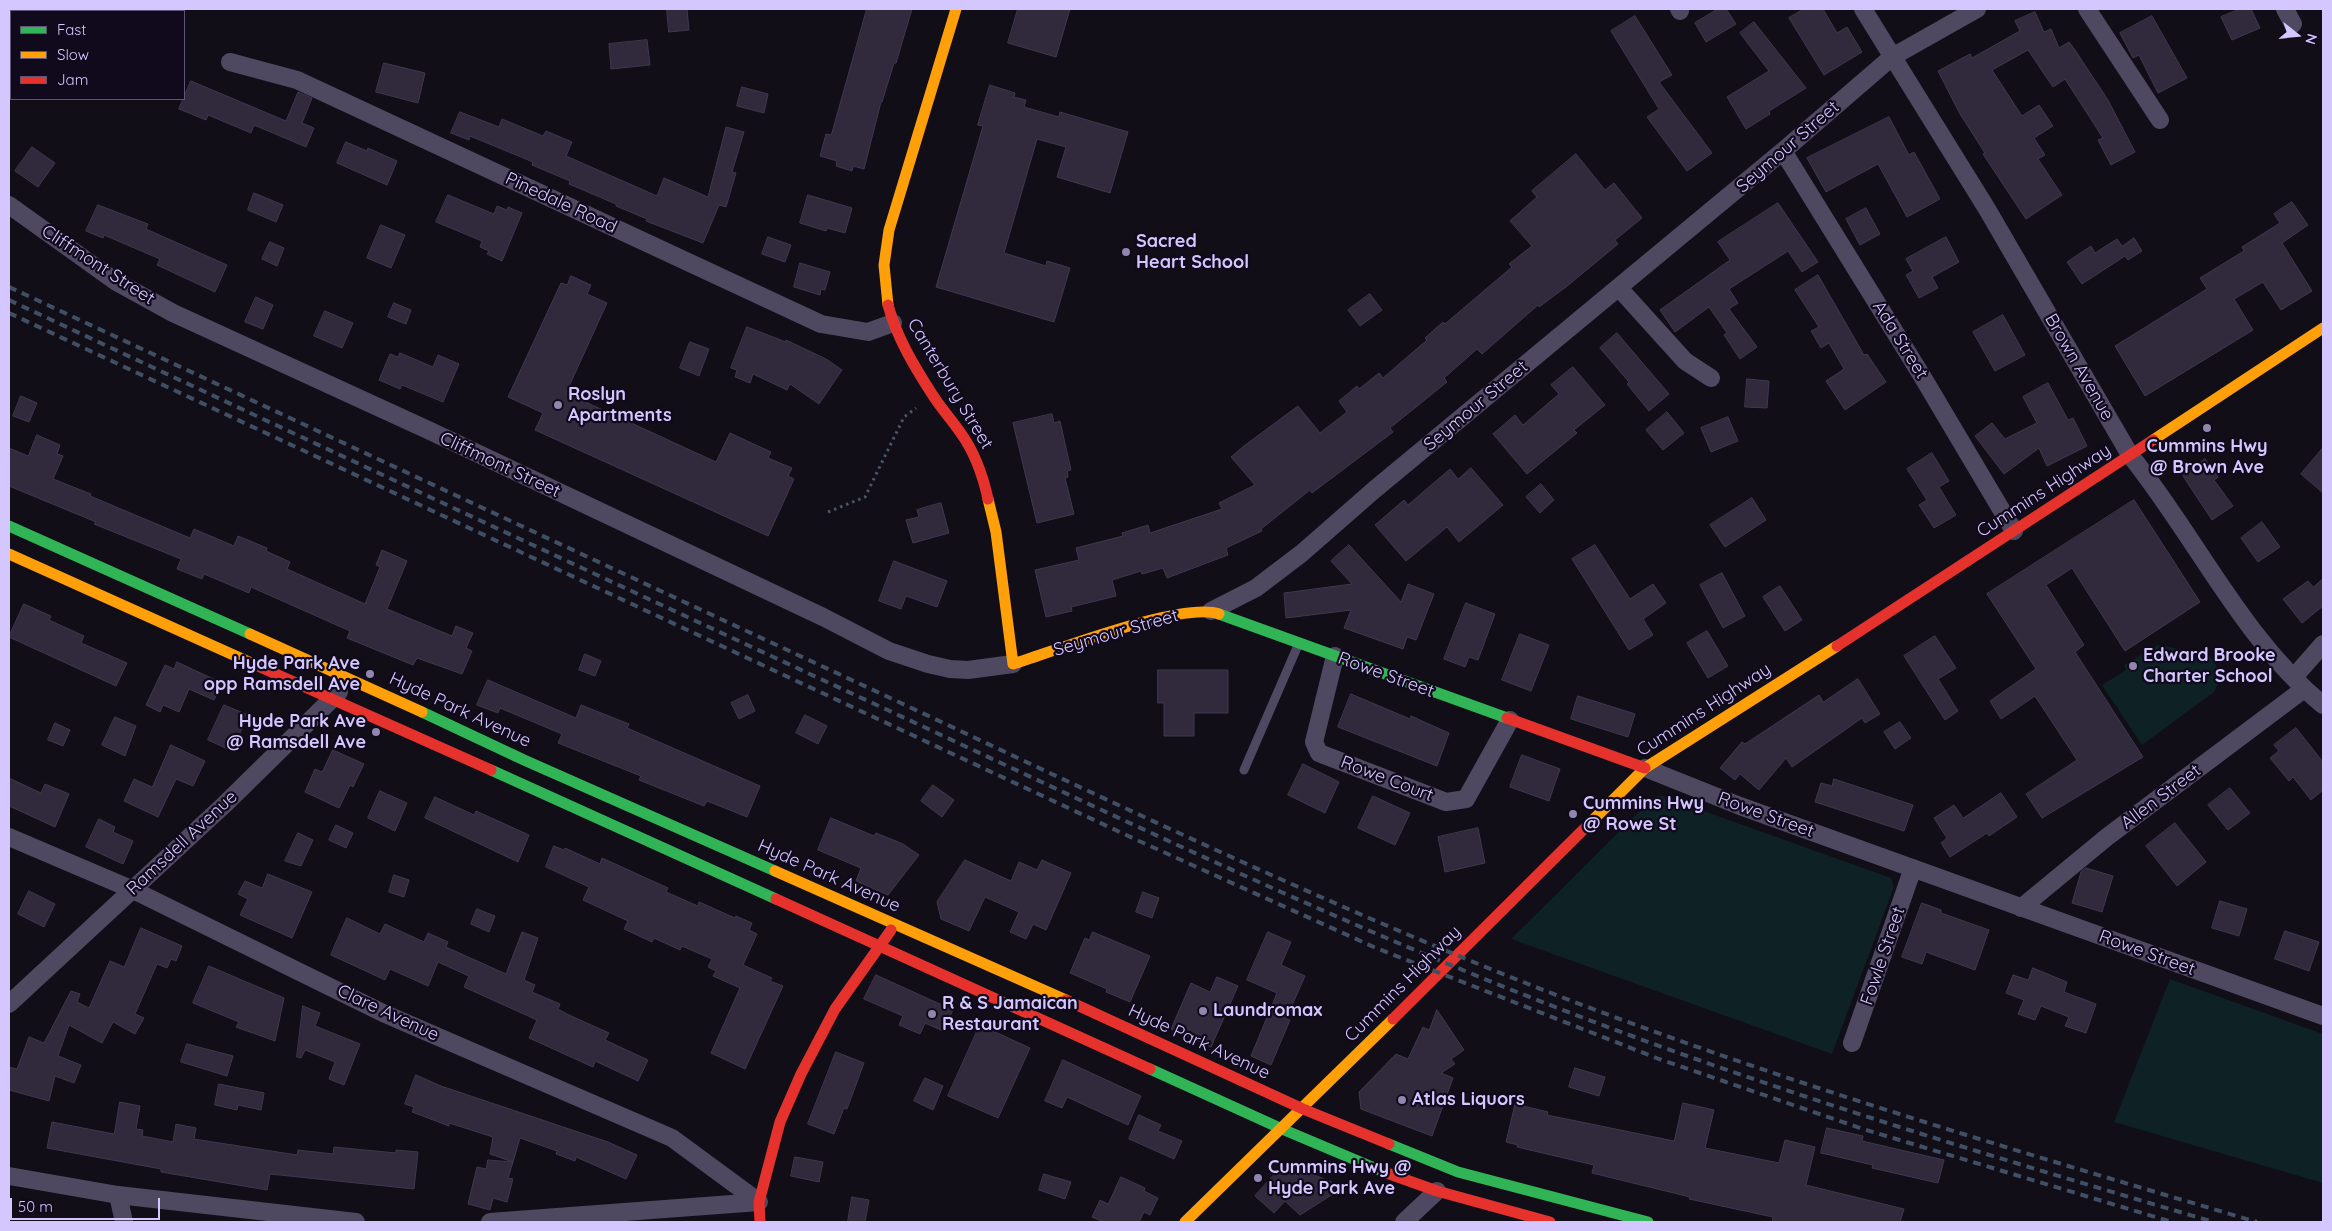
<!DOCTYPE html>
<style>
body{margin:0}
#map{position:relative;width:2332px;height:1231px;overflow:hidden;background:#110e18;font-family:Quicksand,sans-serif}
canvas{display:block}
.frame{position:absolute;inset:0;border:10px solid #d4c6ff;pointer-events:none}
.legend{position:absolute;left:10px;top:10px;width:175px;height:90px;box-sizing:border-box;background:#100a1c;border:1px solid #5e5577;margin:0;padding:6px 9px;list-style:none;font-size:15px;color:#d4c6ff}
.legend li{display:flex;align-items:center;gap:10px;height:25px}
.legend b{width:25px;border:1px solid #5e5577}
.north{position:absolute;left:2272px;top:10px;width:50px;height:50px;-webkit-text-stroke:4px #100a1c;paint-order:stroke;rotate:106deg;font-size:14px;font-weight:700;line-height:20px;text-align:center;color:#d4c6ff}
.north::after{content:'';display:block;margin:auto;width:18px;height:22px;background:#d4c6ff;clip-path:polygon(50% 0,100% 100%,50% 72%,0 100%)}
.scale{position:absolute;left:10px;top:1198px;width:150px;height:22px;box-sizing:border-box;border:2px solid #d4c6ff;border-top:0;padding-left:6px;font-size:15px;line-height:18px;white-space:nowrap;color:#d4c6ff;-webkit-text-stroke:4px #100a1c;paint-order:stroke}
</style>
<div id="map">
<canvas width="2332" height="1231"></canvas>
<div class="frame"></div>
<ul class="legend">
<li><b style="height:6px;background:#30b455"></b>Fast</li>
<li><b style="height:6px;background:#ff9f0a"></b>Slow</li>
<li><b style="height:6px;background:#e5322d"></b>Jam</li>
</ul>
<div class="north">N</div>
<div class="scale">50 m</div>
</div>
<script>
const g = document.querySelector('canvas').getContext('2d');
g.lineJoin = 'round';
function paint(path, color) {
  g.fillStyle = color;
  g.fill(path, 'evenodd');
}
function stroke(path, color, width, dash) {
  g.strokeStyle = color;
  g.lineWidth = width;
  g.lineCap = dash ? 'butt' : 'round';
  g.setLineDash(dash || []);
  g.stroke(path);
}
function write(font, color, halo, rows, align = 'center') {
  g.font = font + ' Quicksand,sans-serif';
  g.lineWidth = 4.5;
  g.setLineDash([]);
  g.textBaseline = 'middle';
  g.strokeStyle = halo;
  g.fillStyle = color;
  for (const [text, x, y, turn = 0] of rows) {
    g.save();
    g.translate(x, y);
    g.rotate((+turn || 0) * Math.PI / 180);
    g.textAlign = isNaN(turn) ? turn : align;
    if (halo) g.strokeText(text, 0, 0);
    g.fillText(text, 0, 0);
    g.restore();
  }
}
const green = new Path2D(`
 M2158,645C2168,646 2179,650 2189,650C2210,650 2214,658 2221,677L2214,692L2142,745L2102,685L2126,670L2124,665Z
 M1657,796H1662L1891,878L1894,887L1832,1054L1511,939L1653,798Z
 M2170,979L2323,1034V1183L2114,1122Z`);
const building = new Path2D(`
 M667,9H687L689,30L669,32Z
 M867,9H912L896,63H894L882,102H881L864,169L853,166L852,171L836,166L837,161L820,156L826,134L831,135Z
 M1018,9H1070L1056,57L1008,43Z
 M1718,9H1726L1736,24L1706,42L1695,23Z
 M1804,9H1823L1837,33L1847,27L1862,52L1824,75L1789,18Z
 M2240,9H2251L2260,28L2232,40L2221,17Z
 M2035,12L2044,32L2051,29L2059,48L2069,42L2075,50L2108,100L2135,152L2111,165L2098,140L2103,138L2065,79L2053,87L2028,50L1992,70L2022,116L2039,105L2053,126L2034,138L2045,155L2038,159L2062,195L2026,219L1983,154L1985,153L1960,114L1938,71L1970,54L1972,58L2020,31L2015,21Z
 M1635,16L1672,75L1659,82L1712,153L1687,171L1647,117L1659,109L1611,31Z
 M2152,16L2187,78L2158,93L2139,55L2133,58L2120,33Z
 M1754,22L1806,88L1769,111L1770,114L1746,129L1727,97L1769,71L1740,33Z
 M647,40L650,65L611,69L609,44Z
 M384,63L425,73L418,103L376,92Z
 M191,81L286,121L298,92L312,98L302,123L314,128L306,147L254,125L251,133L208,115L206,120L179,109Z
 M990,85L1015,93L1014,97L1026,100L1024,107L1059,117L1060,112L1128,132L1110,193L1057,177L1066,147L1037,139L1004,253L1046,266L1047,261L1070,268L1054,322L936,287L983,126L978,125Z
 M742,87L768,94L764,113L737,106Z
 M460,112L499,127L502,119L543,136L546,131L572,142L566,156L657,196L664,178L708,197L726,127L744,132L732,172L736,173L726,207L719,205L703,243L646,221L647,219L616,206V204L569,184L570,181L532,165L533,162L470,136L469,140L451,133Z
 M1889,117L1909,155L1914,152L1940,199L1907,217L1878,164L1826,192L1807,158Z
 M346,142L367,151L368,148L397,161L387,185L337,163Z
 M32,147L55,163L38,187L15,171Z
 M1576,154L1605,190L1614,183L1642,218L1615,240L1618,244L1566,287L1539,307L1538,305L1482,354L1477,349L1444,378L1447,382L1390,428L1393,432L1312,493L1310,490L1261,529L1262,531L1226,548L1228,555L1167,578L1163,568L1142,574L1141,571L1112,580L1116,596L1071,607L1072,611L1046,617L1035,570L1079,560L1076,548L1123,536L1122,533L1148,525L1150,533L1222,509L1219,503L1255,485L1231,457L1244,446L1298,406L1320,433L1347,412L1339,401L1357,386L1359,389L1379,373L1383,378L1427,340L1425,338L1443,322L1445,324L1479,295L1512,267L1509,264L1532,246L1510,221L1537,197L1532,191Z
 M254,193L283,205L276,222L248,210Z
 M448,195L494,214L497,206L507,210L508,207L522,213L502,261L487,254L489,251L480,247L482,241L436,222Z
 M808,195L852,208L845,233L827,228L826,231L800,223Z
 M2292,202L2308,225L2282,243L2312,291L2281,310L2263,282L2234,299L2253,330L2145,396L2115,346L2207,289L2200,278L2244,251L2242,247L2280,223L2274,214Z
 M1778,203L1818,262L1802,272L1788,251L1729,289L1738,303L1729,309L1757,347L1740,359L1724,335L1727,333L1709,307L1675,332L1660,310L1730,260L1718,242Z
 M98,205L148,224L146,229L227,265L215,292L157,265L160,259L104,235L103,238L86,231Z
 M1866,208L1880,234L1860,245L1846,219Z
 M381,225L405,235L391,268L367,258Z
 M768,237L791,245L785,262L762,254Z
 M1946,237L1959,262L1932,277L1938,288L1919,298L1906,275L1913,271L1906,259Z
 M2134,238L2142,251L2128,260L2125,256L2082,284L2067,262L2091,246L2095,253L2117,239L2122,246Z
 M270,242L284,248L277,266L262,259Z
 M800,263L830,272L825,290L821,289L820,295L794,287Z
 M1818,275L1864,355L1867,354L1886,382L1845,410L1826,381L1844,369L1829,343L1821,348L1811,331L1819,327L1795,290Z
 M571,276L591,285L587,294L607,303L566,393L716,462L730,433L771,452L768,458L792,468L788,476L794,479L768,536L535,430L543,413L508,397L561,283L567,285Z
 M1370,294L1382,310L1360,326L1348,310Z
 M256,297L273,305L263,329L245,322Z
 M394,303L411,310L406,324L388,317Z
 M325,311L353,323L342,348L314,336Z
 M2003,315L2025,355L1995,371L1973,332Z
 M747,327L786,342V340L826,359L842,370L819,404L790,384L787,390L753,374L750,383L735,377L737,370L731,368Z
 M1617,333L1669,394L1649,411L1627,384L1629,382L1600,348Z
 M690,342L709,349L699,376L680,368Z
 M400,353L433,367L438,355L459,364L443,402L402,385L400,389L379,380L390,354L398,357Z
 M1573,367L1605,405L1574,430L1577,433L1527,474L1493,434L1515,415L1523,425L1559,394L1551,385Z
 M1747,379L1769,381L1767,408L1745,407Z
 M2048,383L2068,420L2073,418L2087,446L2047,466L2039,448L2004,474L1975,436L1992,423L2005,439L2037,423L2023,397Z
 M21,396L37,403L29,422L13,416Z
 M1667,412L1684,433L1663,450L1646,430Z
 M1052,414L1054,423L1060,421L1071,470L1067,471L1068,477L1065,478L1074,514L1037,523L1013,423Z
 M1728,417L1738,441L1711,452L1701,428Z
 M37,435L60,445L57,454L63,456L53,479L91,494L90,496L190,538L194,529L234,546L238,536L267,548L266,551L290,562L287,569L365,604L380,567L376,565L382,550L407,561L387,609L452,636L456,626L473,633L466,648L472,651L462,674L417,658L413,665L347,638L350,631L251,587L249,593L204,574L202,579L177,569L181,559L94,524L96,522L9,486V448L28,456Z
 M2323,448V493L2301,474Z
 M1932,453L1949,481L1939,487L1956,515L1934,528L1919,505L1927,500L1907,469Z
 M2205,459L2218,477L2214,480L2233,506L2212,520L2183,476Z
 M1471,468L1503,505L1459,542L1447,527L1406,561L1375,525L1404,500L1408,505L1450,469L1458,479Z
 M1541,484L1554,500L1540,513L1526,497Z
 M1752,498L1766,520L1725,547L1710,525Z
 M2134,500L2200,602L2125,651L2072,568L2046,585L2084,645L2075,652L2143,757L2042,818L2026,794L2077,760L2035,696L2001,719L1990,701L2036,669L1987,594Z
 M941,503L949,533L913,543L906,520L919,517L917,510Z
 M2262,522L2280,547L2258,562L2241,538Z
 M1349,545L1401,602L1408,584L1434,594L1416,640L1407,637L1403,649L1344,628L1351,610L1286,618L1284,593L1352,584L1331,561Z
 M1595,545L1630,599L1653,584L1666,603L1643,619L1653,635L1629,650L1572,559Z
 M894,561L947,581L937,607L906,596L901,609L879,601Z
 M1722,573L1745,616L1723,628L1700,585Z
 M2323,579V606L2302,623L2283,599L2308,581L2313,587Z
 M1780,586L1802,620L1785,631L1763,597Z
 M1466,603L1495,614L1478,660L1469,657L1465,667L1444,659Z
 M24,604L51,616L49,620L84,636L81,643L127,663L116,686L9,637Z
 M1707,631L1728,666L1708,678L1687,643Z
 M1520,634L1549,645L1531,691L1502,680Z
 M1935,636L1956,668L1938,679L1958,711L1945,720L1904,656Z
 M585,654L601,661L595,676L579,670Z
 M177,662L222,683L214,700L189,689L179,712L163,705L160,712L146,705L165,665L174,669Z
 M1158,670H1228V713H1194V736H1164V703H1158Z
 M1858,679L1880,714L1865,723L1862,718L1792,767L1786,758L1759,790L1740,774L1735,780L1720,768L1742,742L1745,744L1819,695L1823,702Z
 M488,680L576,718L581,705L629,724L627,728L760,786L747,817L707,801L704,806L639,780L641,776L558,743L562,734L500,708L498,713L477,705Z
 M1351,694L1410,719L1411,716L1449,733L1437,766L1338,727Z
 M748,695L755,711L739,719L731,703Z
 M1578,696L1635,714L1628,737L1571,719Z
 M224,705L248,715L232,751L208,740Z
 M805,715L827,726L818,744L796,733Z
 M115,717L136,726L125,756L102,745Z
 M1900,722L1911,738L1895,749L1884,732Z
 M55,723L70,730L63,746L48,740Z
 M2296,728L2323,762V790L2311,800L2293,777L2289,781L2270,758L2279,751L2274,745Z
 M171,745L205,761L193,786L176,779L158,817L124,801L134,779L152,787Z
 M333,750L364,764L353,787L350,785L339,808L305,792L315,769L322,772Z
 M1522,755L1560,769L1549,801L1510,787Z
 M1303,764L1339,782L1325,813L1288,795Z
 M9,778L41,793L45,784L69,794L55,827L9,806Z
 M1834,779L1913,805L1904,831L1815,802L1821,783L1832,786Z
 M933,785L954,800L942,817L921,801Z
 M2230,788L2250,813L2228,830L2208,805Z
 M380,791L407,803L395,831L368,818Z
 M2001,793L2017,817L1989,836L1987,833L1950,857L1941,843L1947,838L1934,818L1954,805L1963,818Z
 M1373,796L1410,813L1395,845L1358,828Z
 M435,797L474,815L476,811L529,835L518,862L425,818Z
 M831,818L874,836L876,833L903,844L919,855L888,895L856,881L861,868L818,850Z
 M99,819L115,827L113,832L133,841L123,864L86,847Z
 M2175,823L2206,862L2177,886L2146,846Z
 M336,825L353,833L346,848L329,840Z
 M1478,828L1485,863L1445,872L1438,837Z
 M298,833L313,840L301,866L285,861Z
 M554,846L564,850L565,848L600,864L602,858L668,888L666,892L698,906L699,902L735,918L736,916L752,923L749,930L757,934L743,965L772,978L770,981L783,986L745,1069L711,1053L740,988L713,976L716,971L708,967L712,959L682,946L680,950L654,938L652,942L624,929L628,921L583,900L589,887L546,867Z
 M965,860L1011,881L1019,862L1037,870L1042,860L1071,873L1046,930L1033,924L1026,939L1010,932L1019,912L985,897L969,931L941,919L937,902Z
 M2086,868L2113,876L2102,912L2072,903L2081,872Z
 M268,874L312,892L292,938L240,915L248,899L238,894L245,881L262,888Z
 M394,875L409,880L404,897L389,892Z
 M29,891L55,904L44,927L18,914Z
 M1143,892L1159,898L1152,918L1136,912Z
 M2220,901L2247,909L2239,936L2212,928Z
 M1922,903L1941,910V913L1989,930L1975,970L1926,952L1922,964L1902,957Z
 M477,909L495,916L489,932L471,924Z
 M347,918L380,934L385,924L424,942L428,933L448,942L446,947L506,974L522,932L538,938L524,980L535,985L532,992L560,1004L558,1009L569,1015L609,1033L605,1040L648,1060L638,1081L595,1061L593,1067L529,1038L537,1020L464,987L469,976L438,962L428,986L390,969L385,980L331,955Z
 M141,928L182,946L176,961L171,959L167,968L157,964L135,1014L144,1018L135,1034L113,1022L102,1043L69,1025L58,1056L81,1065L74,1083L55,1076L49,1101L9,1090V1067L17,1069L29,1037L44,1043L71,991L80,994L77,1002L89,1008L110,961L124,967Z
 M2285,931L2319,942L2309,971L2275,959Z
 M1093,932L1150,956L1130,1002L1106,992L1107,989L1070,973L1085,938L1089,940Z
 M1268,932L1291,942L1281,965L1305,976L1286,1019L1290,1020L1271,1065L1251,1056L1277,993L1247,980Z
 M209,966L284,998L275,1041L236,1027L239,1022L193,1003Z
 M2033,968L2067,982L2064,992L2096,1004L2086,1033L2065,1026L2069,1017L2041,1006L2035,1020L2018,1014L2024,1000L2006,993L2013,975L2028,980Z
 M876,975L953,1010L943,1031L925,1023L920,1034L899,1025L903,1016L864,999Z
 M1217,977L1238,986L1211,1047L1171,1029L1191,983L1210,992Z
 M303,1006L320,1013L315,1026L360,1044L344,1085L329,1079L335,1062L305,1050L301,1058L297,1057Z
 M1437,1010L1464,1050L1451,1059L1455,1064L1441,1073L1453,1078L1432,1136L1361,1109L1359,1092L1396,1054L1408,1059L1423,1027L1429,1030Z
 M980,1025L1030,1048L998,1118L948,1096Z
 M187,1044L233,1056L227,1076L181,1062Z
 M836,1052L864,1063L847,1109L844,1108L834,1134L808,1124Z
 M1063,1060L1141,1096L1128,1125L1067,1097L1062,1108L1045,1101Z
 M1575,1068L1605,1077L1599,1096L1569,1087Z
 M416,1075L441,1086L608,1142L637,1155L626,1179L576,1157L575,1161L556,1154L557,1151L520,1138L513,1162L490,1154L493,1137L449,1123V1126L412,1112L414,1107L405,1104Z
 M925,1078L943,1086L933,1110L914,1101Z
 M219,1084L264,1093L261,1110L238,1105L237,1110L215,1105Z
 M120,1102L140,1106L136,1129L143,1130L142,1136L173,1142L176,1124L196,1128L194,1139L297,1155L298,1150L333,1154L334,1147L396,1153V1150L418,1152L414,1189L270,1174L267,1190L161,1172V1169L47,1148L52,1122L114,1134Z
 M1683,1103L1714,1110L1705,1148L1779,1163L1785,1140L1815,1147L1806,1185L1904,1209L1900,1222H1772L1773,1217L1689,1199L1690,1197L1592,1173L1594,1165L1517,1147L1518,1145L1506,1142L1515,1104L1548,1112L1547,1115L1674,1141Z
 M1139,1115L1161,1125L1158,1131L1182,1141L1174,1159L1129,1139Z
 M1827,1128L1863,1136L1862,1141L1944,1160L1938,1183L1872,1168L1873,1165L1821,1153Z
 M795,1157L823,1162L819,1182L791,1176Z
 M488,1160L513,1162L508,1178L513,1179L507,1202L493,1198L490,1210L468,1204L477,1167L486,1169Z
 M1285,1163L1344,1187L1300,1215L1285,1201L1274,1213L1255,1196Z
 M1044,1174L1071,1182L1065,1199L1039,1190Z
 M1121,1177L1145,1188L1144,1191L1158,1198L1150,1215L1144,1212L1139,1222H1104L1092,1217L1100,1200L1108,1204Z
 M852,1197L869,1200L865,1222H848Z`);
const path = new Path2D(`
 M828,512L865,497L904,417L916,408`);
const lane = new Path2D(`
 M1244,770L1299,643`);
const street = new Path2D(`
 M1679,9L1680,11
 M1863,9L1987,209L2130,455C2196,537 2241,637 2323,705
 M2087,9L2160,120
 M2285,9L2293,24
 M230,62L297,80L821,324L868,332L893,323
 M1783,151L1922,376L2014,531
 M9,205L115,281L173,313L428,430L823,617L889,651L928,664L950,669L968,670L1013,664
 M1619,288L1685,361L1711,378
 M1211,611L1256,588L1302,553L1374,490L1783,151L1892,57L1977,9
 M1335,656L1314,742L1319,753L1446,802L1466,799L1510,720
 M2294,677L2323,644
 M1645,768L1740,806L2323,1016
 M9,837L131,889L383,1013L672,1138L759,1202
 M2021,908L2107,837L2304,689
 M9,1004L225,804L339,692
 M1852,1043L1913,868
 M9,1176L118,1195L356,1222
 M118,1195L124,1222
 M490,1222L759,1202
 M1404,1222L1437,1191`);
const fast = new Path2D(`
 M9,526L250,634
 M1219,614L1507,718
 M422,712L524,760L775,871
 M491,770L776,899
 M1150,1069L1282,1129L1384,1172
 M1389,1144L1458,1172L1648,1222`);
const slow = new Path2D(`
 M888,305L884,265L889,230L956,9
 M2153,440L2323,328
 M988,499L996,532L1013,664C1055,651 1182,601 1219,614
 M9,554L249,662
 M250,634L422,712
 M1590,823L1645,768L1837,646
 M775,871L1066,1000
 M1185,1222L1393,1019`);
const jam = new Path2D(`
 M888,305C897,338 914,366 932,394C940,407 951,419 960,432C974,451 983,476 988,499
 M1837,646L2153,440
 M249,662L491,770
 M1507,718L1645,768
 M776,899L1150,1069
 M1066,1000L1303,1109L1389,1144
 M1393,1019L1590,823
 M1384,1172L1437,1191L1550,1222
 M760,1222L759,1202L780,1122L801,1074L835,1009L891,930`);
const rail = new Path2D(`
 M9,287C301,423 594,560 886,696C1097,795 1307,896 1523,982C1763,1077 2010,1149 2257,1222
 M9,300C299,436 590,572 881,707C1092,805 1301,906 1517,992C1745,1083 1979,1153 2214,1222
 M9,313L1139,841L1376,948L1659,1059L1863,1129L2172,1222`);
const markers = [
 [1126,252,5,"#9086ae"],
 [558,405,5,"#9086ae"],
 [2207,428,5,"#9086ae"],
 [2133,666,5,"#9086ae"],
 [370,674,5,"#9086ae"],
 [376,732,5,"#9086ae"],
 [1573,814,5,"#9086ae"],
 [1203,1011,5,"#9086ae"],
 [932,1014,5,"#9086ae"],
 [1402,1100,5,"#9086ae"],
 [1258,1178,5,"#9086ae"]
];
const streetNames = [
 ["Seymour Street",1788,147,-41],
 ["Pinedale Road",561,203,25],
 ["Cliffmont Street",98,265,33],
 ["Ada Street",1900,340,58],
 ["Brown Avenue",2079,367,60],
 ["Canterbury Street",950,384,59],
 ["Seymour Street",1476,406,-40],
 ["Cliffmont Street",500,465,25],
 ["Cummins Highway",2044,491,-33],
 ["Seymour Street",1116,633,-16],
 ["Rowe Street",1386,675,20],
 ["Hyde Park Avenue",460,710,25],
 ["Cummins Highway",1704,710,-33],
 ["Rowe Court",1387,779,21],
 ["Allen Street",2161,797,-37],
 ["Rowe Street",1766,815,20],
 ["Ramsdell Avenue",182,843,-43],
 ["Hyde Park Avenue",829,876,24],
 ["Rowe Street",2147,953,20],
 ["Fowle Street",1883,956,-71],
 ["Cummins Highway",1403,984,-45],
 ["Clare Avenue",388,1013,25],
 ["Hyde Park Avenue",1199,1042,25]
];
const poiNames = [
 ["Sacred",1136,242],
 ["Heart School",1136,263],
 ["Roslyn",568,395],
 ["Apartments",568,416],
 ["Cummins Hwy",2207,447,"center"],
 ["@ Brown Ave",2207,468,"center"],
 ["Edward Brooke",2143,656],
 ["Charter School",2143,677],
 ["Hyde Park Ave",360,664,"right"],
 ["opp Ramsdell Ave",360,685,"right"],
 ["Hyde Park Ave",366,722,"right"],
 ["@ Ramsdell Ave",366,743,"right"],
 ["Cummins Hwy",1583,804],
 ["@ Rowe St",1583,825],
 ["R & S Jamaican",942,1004],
 ["Restaurant",942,1025],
 ["Laundromax",1213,1011],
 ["Atlas Liquors",1412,1100],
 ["Cummins Hwy @",1268,1168],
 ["Hyde Park Ave",1268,1189]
];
paint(green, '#0e2125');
paint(building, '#302a3c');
stroke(building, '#3f384e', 1);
stroke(path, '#4a5667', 3, [2.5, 4]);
stroke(lane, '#4e4961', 9);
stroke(street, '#4e4961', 18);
stroke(fast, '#30b455', 11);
stroke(slow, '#ff9f0a', 11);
stroke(jam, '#e5322d', 11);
stroke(rail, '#404f63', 4, [8, 6]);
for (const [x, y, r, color] of markers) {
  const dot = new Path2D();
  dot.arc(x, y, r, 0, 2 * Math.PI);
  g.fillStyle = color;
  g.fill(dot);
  stroke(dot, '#100a1c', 2);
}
write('18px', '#d4c6ff', '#100a1c', streetNames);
write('bold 18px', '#d4c6ff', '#100a1c', poiNames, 'left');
</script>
